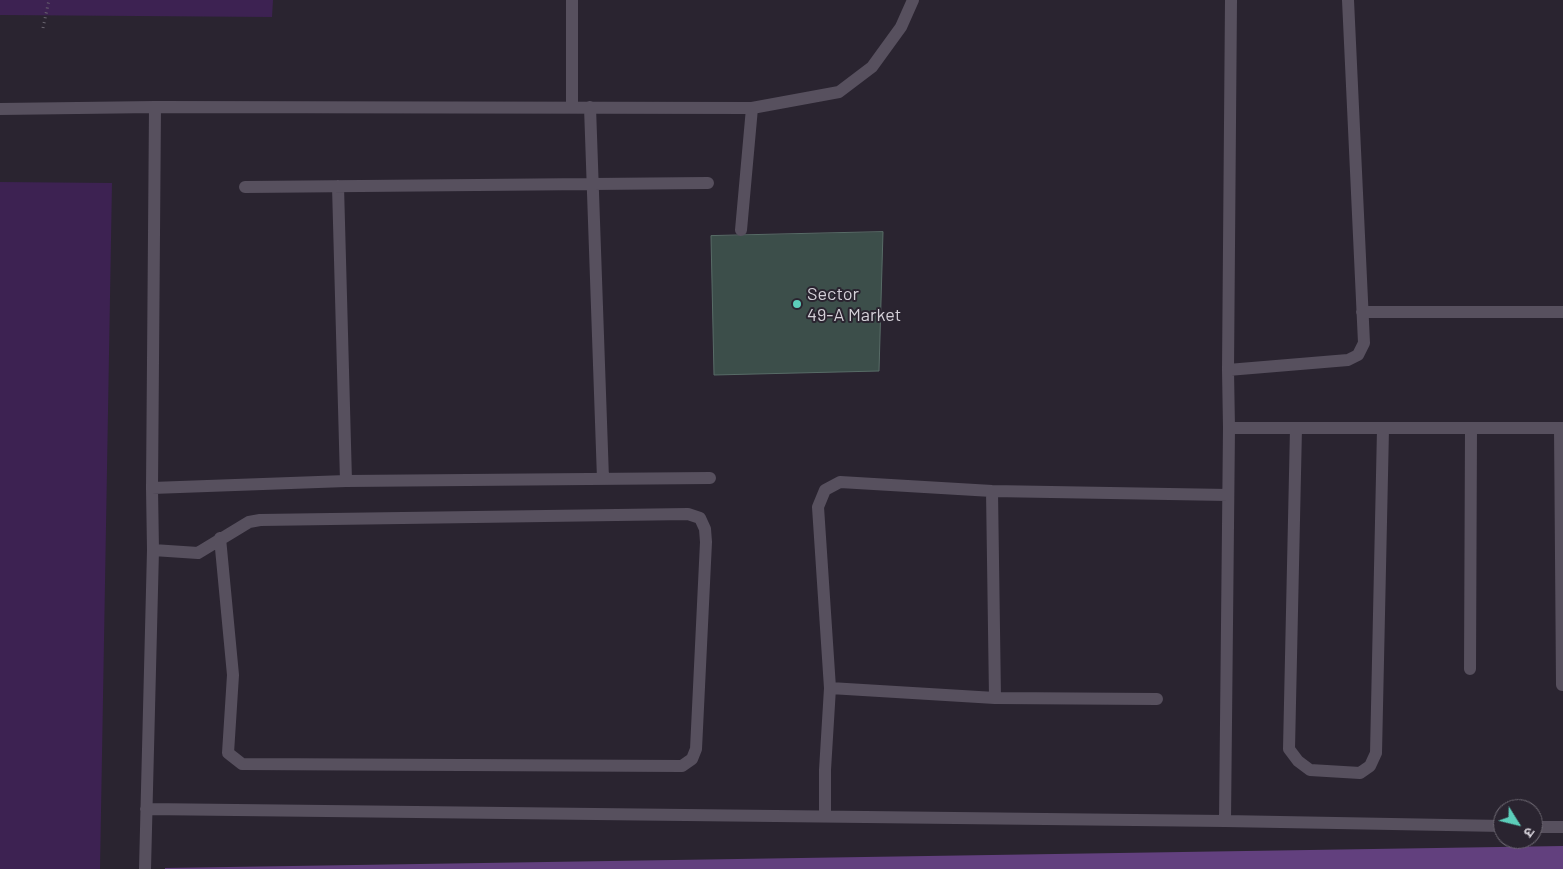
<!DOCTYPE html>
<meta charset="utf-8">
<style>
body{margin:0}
#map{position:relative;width:1563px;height:869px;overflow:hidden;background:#2a2430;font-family:Barlow,"Noto Sans Devanagari",sans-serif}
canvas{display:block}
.north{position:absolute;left:1493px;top:799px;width:50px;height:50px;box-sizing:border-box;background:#2a2430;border:1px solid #6e6973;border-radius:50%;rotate:126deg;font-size:14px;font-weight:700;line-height:20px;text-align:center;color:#d4d0d8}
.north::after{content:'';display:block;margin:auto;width:18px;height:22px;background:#5cceba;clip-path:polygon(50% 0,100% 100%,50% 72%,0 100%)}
</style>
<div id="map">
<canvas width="1563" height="869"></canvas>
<div class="north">उ</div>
</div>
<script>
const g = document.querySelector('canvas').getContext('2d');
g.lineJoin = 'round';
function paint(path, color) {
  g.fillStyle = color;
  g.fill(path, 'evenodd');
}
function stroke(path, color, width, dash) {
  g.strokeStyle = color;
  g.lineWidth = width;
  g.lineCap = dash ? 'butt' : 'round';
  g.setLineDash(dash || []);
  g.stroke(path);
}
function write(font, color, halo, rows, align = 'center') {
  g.font = font + ' Barlow,sans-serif';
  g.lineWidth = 4;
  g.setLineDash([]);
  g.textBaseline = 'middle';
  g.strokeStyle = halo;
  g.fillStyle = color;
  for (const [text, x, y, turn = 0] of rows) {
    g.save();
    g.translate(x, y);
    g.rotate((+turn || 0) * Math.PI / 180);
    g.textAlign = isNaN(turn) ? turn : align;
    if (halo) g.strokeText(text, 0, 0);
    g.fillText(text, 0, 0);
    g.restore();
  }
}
const green = new Path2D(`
 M0,0H273L272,17L0,15Z
 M0,182L112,183L100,869H0Z`);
const forest = new Path2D(`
 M1563,846V869H165V868Z`);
const building = new Path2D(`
 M883,232L879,371L714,375L711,236Z`);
const path = new Path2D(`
 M43,28L49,0`);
const street = new Path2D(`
 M572,107V0
 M590,107L603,479
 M0,109L155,107L752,108L839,92L872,67L901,27L913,0
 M338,186L346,481
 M245,187L708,183
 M741,230L752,108
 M1362,312H1563
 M1228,370L1348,360L1358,355L1364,343L1348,0
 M1229,428H1563
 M1296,428L1289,749L1298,761L1310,770L1360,773L1370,766L1376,753L1383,429
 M1560,428L1562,685
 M152,488L346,481L710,478
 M153,550L198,553L249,522L260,520L688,514L700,518L705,529L706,542L696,749L692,759L682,766L242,764L228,753L233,675L220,538
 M1470,669L1471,428
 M830,688L995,698L992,491
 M995,698L1157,699
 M146,809L1225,821L1503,826
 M825,816V770L830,688L818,507L825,490L840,482L992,491L1228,495
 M1225,821L1229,428L1228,370L1231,0
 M1533,827H1563
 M145,869L153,550L152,488L155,107`);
const markers = [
 [797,304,5,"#5cceba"]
];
const poiNames = [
 ["Sector",807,294],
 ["49-A Market",807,315]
];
paint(green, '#3d2252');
paint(forest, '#62407e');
paint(building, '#3c4e4a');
stroke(building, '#586c67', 1);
stroke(path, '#69646f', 3, [1, 4]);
stroke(street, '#57505e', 12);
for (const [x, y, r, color] of markers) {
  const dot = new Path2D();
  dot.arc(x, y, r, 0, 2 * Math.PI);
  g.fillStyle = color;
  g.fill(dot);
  stroke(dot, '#2a2430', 2);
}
write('18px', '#d4d0d8', '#2a2430', poiNames, 'left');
</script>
